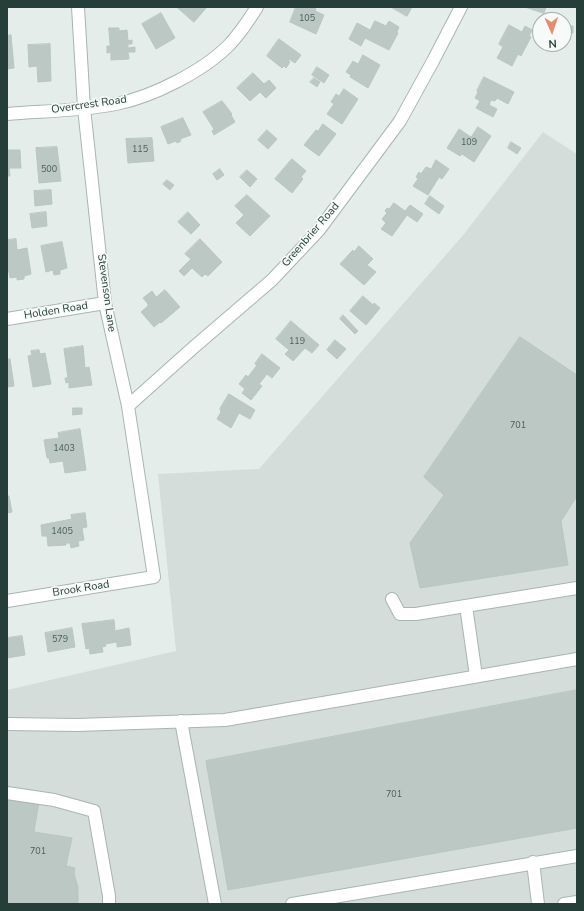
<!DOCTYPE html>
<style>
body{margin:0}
#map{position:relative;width:584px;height:911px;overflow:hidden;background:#e5edea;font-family:"Nunito Sans",sans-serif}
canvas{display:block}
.frame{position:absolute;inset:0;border:8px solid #263e38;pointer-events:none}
.north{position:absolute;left:532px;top:12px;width:40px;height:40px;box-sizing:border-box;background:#f6faf8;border:1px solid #a3afab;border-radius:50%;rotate:177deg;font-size:11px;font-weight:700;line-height:16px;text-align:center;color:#263e38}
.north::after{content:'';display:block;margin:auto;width:14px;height:18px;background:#e68c6b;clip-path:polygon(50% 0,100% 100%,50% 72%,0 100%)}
</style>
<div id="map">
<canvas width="584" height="911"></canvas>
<div class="frame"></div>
<div class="north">N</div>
</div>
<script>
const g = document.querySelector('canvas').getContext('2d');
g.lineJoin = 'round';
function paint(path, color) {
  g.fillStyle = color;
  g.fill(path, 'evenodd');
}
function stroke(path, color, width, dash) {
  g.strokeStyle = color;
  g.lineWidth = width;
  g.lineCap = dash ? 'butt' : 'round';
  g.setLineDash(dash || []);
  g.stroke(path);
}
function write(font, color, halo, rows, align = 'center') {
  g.font = font + ' "Nunito Sans",sans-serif';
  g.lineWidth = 3.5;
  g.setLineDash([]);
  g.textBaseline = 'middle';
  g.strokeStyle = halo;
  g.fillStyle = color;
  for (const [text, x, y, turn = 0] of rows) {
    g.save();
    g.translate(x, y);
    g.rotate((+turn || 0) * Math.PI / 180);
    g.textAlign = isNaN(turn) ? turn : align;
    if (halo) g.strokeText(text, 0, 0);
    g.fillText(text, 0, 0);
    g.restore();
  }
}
const built = new Path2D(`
 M543,132L577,154V904H7V690L176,651L158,474L259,469L464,234Z`);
const building = new Path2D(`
 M177,7H207L194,22Z
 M296,7H312L316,9L315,11L324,15L316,34L290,22Z
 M391,7H412L407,16Z
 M525,7H546L544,13Z
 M161,13L175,38L156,49L142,24Z
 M375,21L386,26L389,21L399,27L397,32L398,33L389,50L365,38L361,46L349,39L357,23L370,30Z
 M509,25L522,32L525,26L532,30L529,36L531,37L521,56L518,54L512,66L497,58L503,47L499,44Z
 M566,26H573V33L566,32Z
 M109,28H119V31L127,30L128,41L132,40V44H128V48L135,47V52H128L129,59L111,60V52L107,53V46H110Z
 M11,35L14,68L7,69V36Z
 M279,39L301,55L295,63L289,59L288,60L290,62L286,68L284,66L282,68L267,56Z
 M50,44L51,81L38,82L37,66L29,67L28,45Z
 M363,55L380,65L368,88L350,77L351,75L346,72L353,61L358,64Z
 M317,67L329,75L324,83L312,75Z
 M253,73L264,84L269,80L276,88L266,98L260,92L250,101L237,88Z
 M484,77L514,92L508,104L497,98L495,101L491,100L489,105L497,109L493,117L476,108L480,101L475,98L478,92L477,91Z
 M314,78L320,82L317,87L310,82Z
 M344,89L358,99L342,124L327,114L334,104L331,102L336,94L339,96Z
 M222,101L232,114L231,115L235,122L214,135L212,131L214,129L203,112Z
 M183,118L191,135L180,139L181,141L177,143L176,141L168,144L161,127Z
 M323,124L336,134L319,156L304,145L316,130L318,131Z
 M478,127L491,136L474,162L462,154L460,156L447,148L459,129L471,137Z
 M267,130L277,139L268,149L258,140Z
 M152,138L154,161L128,163L126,139Z
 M511,142L521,148L517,154L508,148Z
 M57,147L61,181L39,183L36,148Z
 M7,150H20L21,168H9L10,176H7Z
 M292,159L306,171L301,177L303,179L292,193L275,179Z
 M436,160L449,169L442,179L439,177L428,195L413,186L418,179L416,177L419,172L421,174L426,167L431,169Z
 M220,169L224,175L217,180L213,174Z
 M247,170L257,179L250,187L240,177Z
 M167,180L174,185L170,190L163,184Z
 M51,190L52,204L35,206L34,191Z
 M247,195L270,216L250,236L236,223L244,215L235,206Z
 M430,196L444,206L439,214L425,204Z
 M394,203L405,211L410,205L423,214L417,222L407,215L392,236L381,229L386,223L382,219L387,213L385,211L387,208L389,209Z
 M46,212L47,226L32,228L30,214Z
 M188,212L200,225L191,234L178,222Z
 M16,239L17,250L27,248L31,274L24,276V279L17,280V277L10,278L7,262V240Z
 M200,239L222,262L208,276L205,274L202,277L192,268L184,276L179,271L191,259L185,254Z
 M62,242L67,268L60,270V274L54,275L53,270L46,272L41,246Z
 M359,246L373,259L367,265L376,272L364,285L340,264L353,250L354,252Z
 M165,290L180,307L161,323L160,322L154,327L141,312L148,306V304L143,298L152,291L156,297Z
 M363,296L373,305L374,303L380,308L366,325L350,311Z
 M343,315L358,331L355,334L340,319Z
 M291,321L319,345L312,353L305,348L293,361L285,354L289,350L276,339Z
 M520,337L577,375V496L561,521L568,565L420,588L410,543L444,495L424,477Z
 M335,340L346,349L337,359L327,350Z
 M83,346L85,368L89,367L92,385L69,388V382L66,383L65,378H68L64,349Z
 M39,350L40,354L45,353L51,384L33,387L28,356L32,355L31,351Z
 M262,354L280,368L272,378L267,374L259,384L262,386L251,400L242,393L245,389L239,384L246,375L248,377L257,365L255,364Z
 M10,359L14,386L7,387V360Z
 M229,394L255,410L250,419L239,413L231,428L217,419L221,412L220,409Z
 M73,408H82V414L73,415Z
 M80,429L86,470L65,473L63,461L50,463L49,458H47L44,440L59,438L58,433Z
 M7,496H9L12,512L7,513Z
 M85,513L87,527L82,528L84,540L78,541L79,546L71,548L70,543H66V545L48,546L47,536H42L41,525L72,519L71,515Z
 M114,620L115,631L129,628L131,645L117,647V642L105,644L106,646L102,647L103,652L90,654L89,648L86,649L82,624Z
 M72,628L75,647L48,652L45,633Z
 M22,636L25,655L7,658V638Z
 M577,690V828L228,890L206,761Z
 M7,795L39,801L34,832L72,838L66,866L75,868L74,874L78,887V904H7Z`);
const minor = new Path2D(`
 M7,114C43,111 80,111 116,104C152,97 204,71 230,44C240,33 249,20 257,7
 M7,319L105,303
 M128,406L194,347L272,280L319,230L400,121L433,61L461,7
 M392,599L400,614H416L577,588
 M7,601L154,577L128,406L105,303L84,108L78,7
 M466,606L476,676
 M181,721L215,904
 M7,724L77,725L225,720L577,659
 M7,793L54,800L94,811L109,896V904
 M533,862L538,904
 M292,904L577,856
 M564,904L577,902`);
const numberNames = [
 ["105",307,19],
 ["109",469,143],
 ["115",140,150],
 ["500",49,170],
 ["119",297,342],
 ["701",518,426],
 ["1403",64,449],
 ["1405",62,532],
 ["579",60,640],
 ["701",394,795],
 ["701",38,852]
];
const streetNames = [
 ["Overcrest Road",89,105,-8],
 ["Greenbrier Road",311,235,-49],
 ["Stevenson Lane",106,293,82],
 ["Holden Road",56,311,-9],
 ["Brook Road",81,589,-9]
];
paint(built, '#d4ddd9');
paint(building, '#bbc8c3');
stroke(building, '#b8c6c1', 1);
stroke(minor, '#a8b5b1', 14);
stroke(minor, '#fff', 12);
write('9px', '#4b605b', null, numberNames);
write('11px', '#263e38', '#f6faf8', streetNames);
</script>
